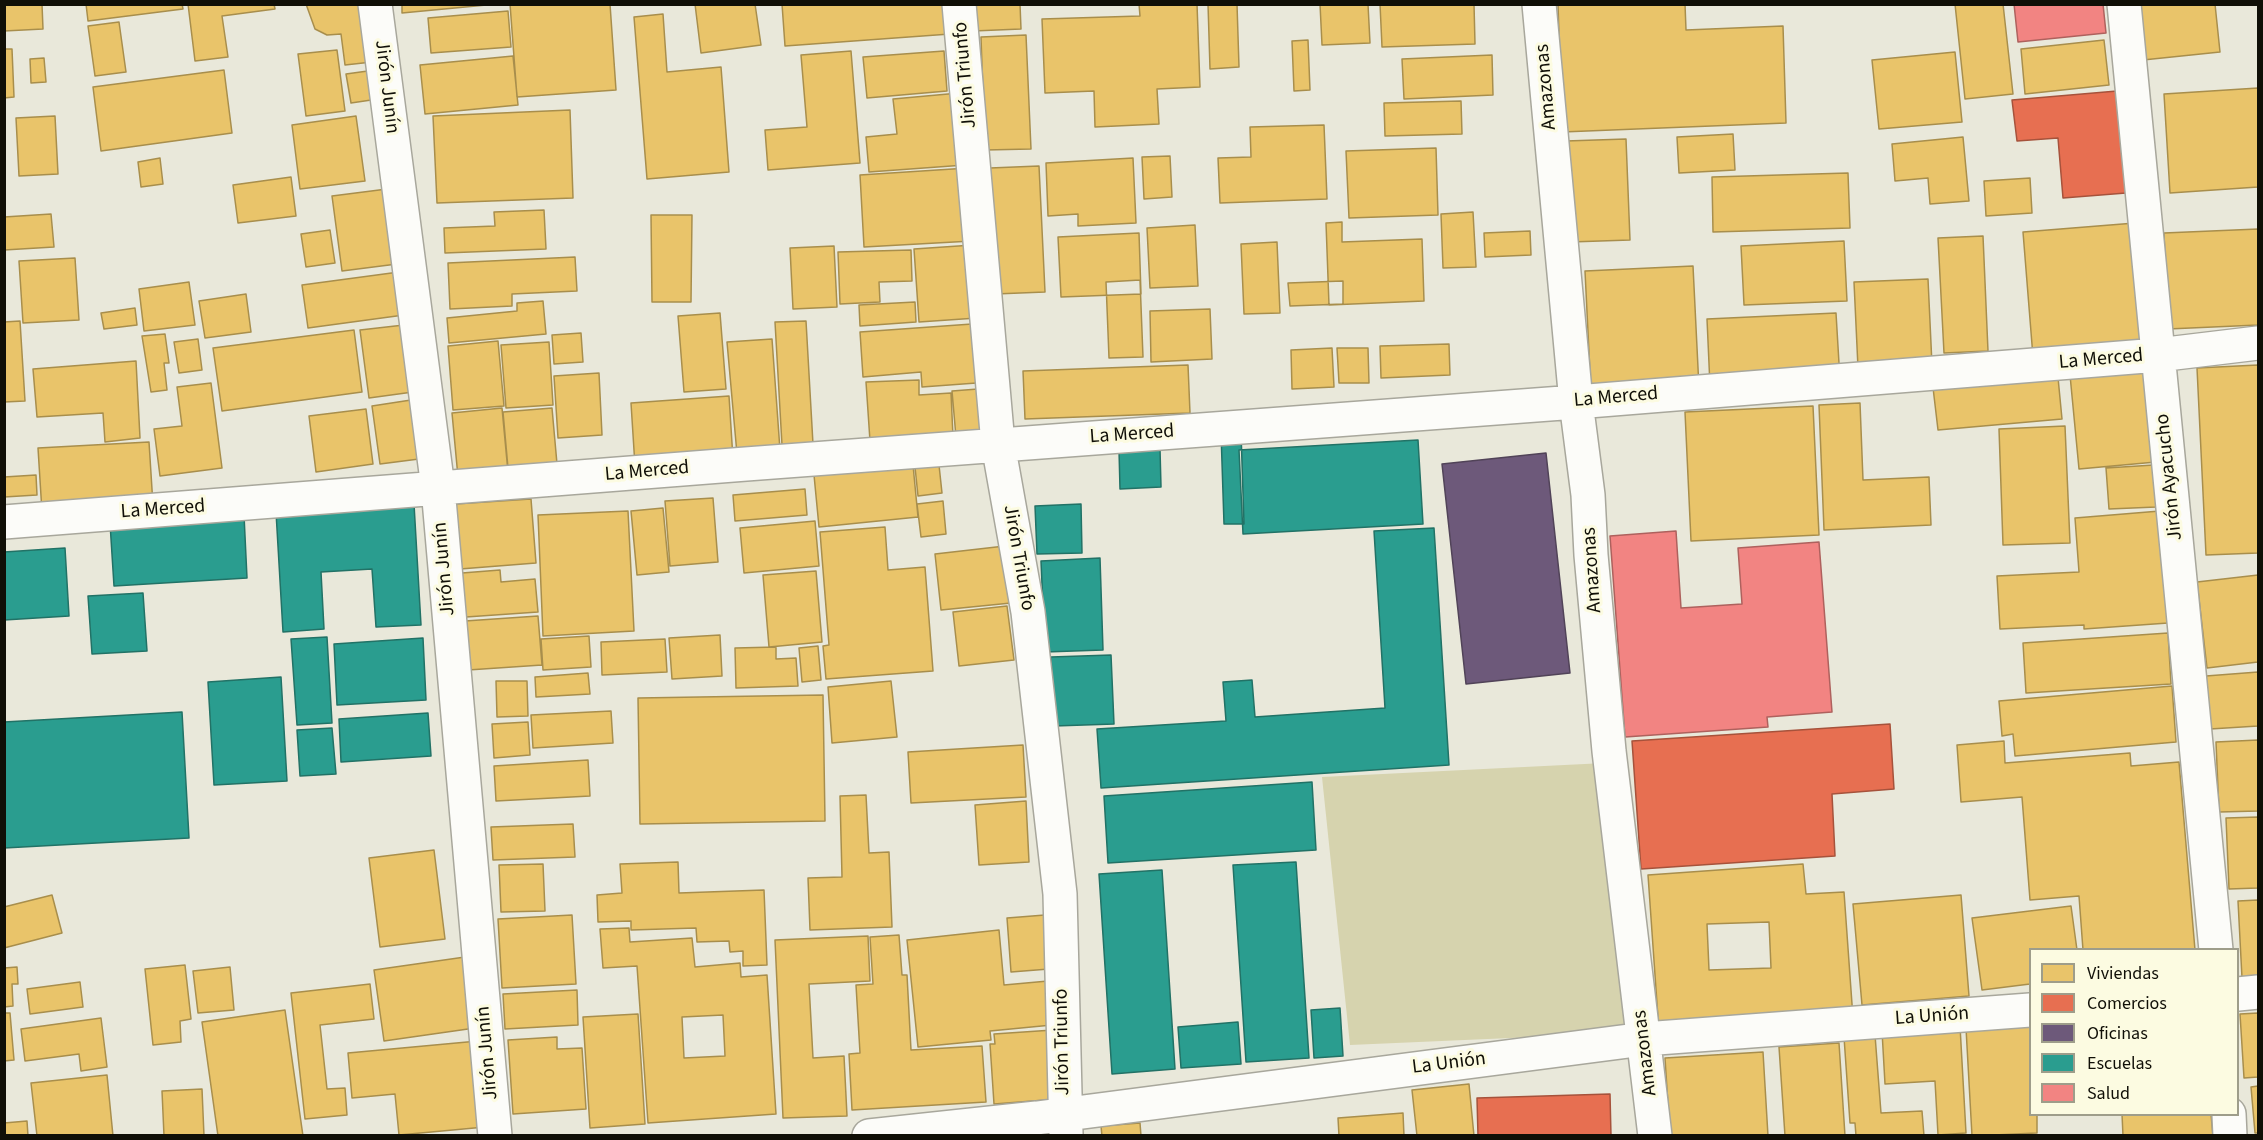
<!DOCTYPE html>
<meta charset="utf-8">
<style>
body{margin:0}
#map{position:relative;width:2263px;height:1140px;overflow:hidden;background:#e9e8da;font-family:"Source Sans 3",sans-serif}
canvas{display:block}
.frame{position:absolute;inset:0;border:6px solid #100f07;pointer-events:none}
.legend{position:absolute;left:2029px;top:948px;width:210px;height:168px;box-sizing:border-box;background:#fcfbe1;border:2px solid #9e9d8a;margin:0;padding:8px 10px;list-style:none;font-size:18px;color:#100f07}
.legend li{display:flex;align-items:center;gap:12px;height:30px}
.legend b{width:30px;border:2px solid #9e9d8a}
</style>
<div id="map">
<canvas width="2263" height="1140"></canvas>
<div class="frame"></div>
<ul class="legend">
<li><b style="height:16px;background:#e9c46a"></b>Viviendas</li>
<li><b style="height:16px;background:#e76f51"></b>Comercios</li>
<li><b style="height:16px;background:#6d597a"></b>Oficinas</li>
<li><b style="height:16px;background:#2a9d8f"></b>Escuelas</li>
<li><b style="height:16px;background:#f28482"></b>Salud</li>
</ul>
</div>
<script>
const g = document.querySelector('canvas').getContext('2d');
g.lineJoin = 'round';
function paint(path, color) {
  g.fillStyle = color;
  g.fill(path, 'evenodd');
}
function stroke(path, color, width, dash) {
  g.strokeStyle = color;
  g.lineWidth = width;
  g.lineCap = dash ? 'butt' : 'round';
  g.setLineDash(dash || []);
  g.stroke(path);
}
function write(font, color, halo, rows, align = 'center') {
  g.font = font + ' "Source Sans 3",sans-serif';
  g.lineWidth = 6;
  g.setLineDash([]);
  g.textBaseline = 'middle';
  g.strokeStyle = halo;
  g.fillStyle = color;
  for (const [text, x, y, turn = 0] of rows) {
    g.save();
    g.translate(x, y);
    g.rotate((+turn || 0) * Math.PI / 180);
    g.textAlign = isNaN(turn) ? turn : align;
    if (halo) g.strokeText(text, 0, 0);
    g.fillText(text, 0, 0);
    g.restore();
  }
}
const green = new Path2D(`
 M1605,763L1625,1033L1350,1045L1322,777Z`);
const homes = new Path2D(`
 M4,4H42L43,29L4,31Z
 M86,4H182L183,9L88,21Z
 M188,4H274L275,9L222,16L228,57L195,61Z
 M306,4H365L372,62L345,65L341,34L327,35L315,29Z
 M402,4H497L402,13Z
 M510,4H610L616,90L517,97Z
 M695,4H755L761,45L701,53Z
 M782,4H948L950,34L785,46Z
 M972,4H1020L1021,29L973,31Z
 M1139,4H1197L1200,87L1157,89L1159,124L1095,127L1094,91L1045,93L1042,19L1140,16Z
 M1208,4H1237L1239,67L1210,69Z
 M1320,4H1368L1370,43L1322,45Z
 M1380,4H1474L1475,44L1382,47Z
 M1558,4H1685L1686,30L1783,26L1786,123L1562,132Z
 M1955,4H2003L2013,94L1965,99Z
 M2138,4H2215L2220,52L2143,60Z
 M508,11L511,47L431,53L428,18Z
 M663,14L667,72L721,67L729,172L647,179L634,17Z
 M119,22L126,72L95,76L88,26Z
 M1026,35L1031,149L985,150L981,37Z
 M1308,40L1310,90L1294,91L1292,41Z
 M2104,40L2109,85L2025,94L2021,49Z
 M4,49H12L14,97L4,98Z
 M337,50L345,111L306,116L298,54Z
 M851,51L860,163L768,170L765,130L807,127L801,55Z
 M944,51L947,91L867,98L863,57Z
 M1955,52L1962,122L1879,129L1872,60Z
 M1492,55L1493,95L1404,99L1402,59Z
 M513,56L518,105L425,114L420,65Z
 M44,58L46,82L31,83L30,59Z
 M224,70L232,133L101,151L93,87Z
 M375,70L378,99L351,103L346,74Z
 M2258,88V187L2170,193L2164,94Z
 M959,93L965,165L869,172L866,137L897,134L893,99Z
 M1461,101L1462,134L1385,136L1384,103Z
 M570,110L573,198L437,203L433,116Z
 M55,116L58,174L19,176L16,118Z
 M356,116L365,181L300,189L292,125Z
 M1324,125L1327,199L1220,203L1218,158L1251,157L1250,127Z
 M1733,134L1735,170L1679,173L1677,137Z
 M1963,137L1969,201L1930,204L1928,178L1895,181L1892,144Z
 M1626,139L1630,240L1570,242L1566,141Z
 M1436,148L1438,215L1349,218L1346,151Z
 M1170,156L1172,197L1144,199L1142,157Z
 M160,158L163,184L141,187L138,162Z
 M1133,158L1136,223L1078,226V214L1048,216L1046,163Z
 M1039,166L1045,292L995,294L990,168Z
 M968,168L972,241L864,247L860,175Z
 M1848,173L1850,228L1713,232L1712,177Z
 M291,177L296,216L238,223L233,185Z
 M2030,178L2032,213L1986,216L1984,181Z
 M387,189L397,264L342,271L332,196Z
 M544,210L546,249L445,253L444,228L495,226L494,212Z
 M1473,212L1476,267L1443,268L1441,214Z
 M51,214L54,247L4,250V217Z
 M651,215H692L691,302H652Z
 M1342,222V242L1422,239L1424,301L1329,305L1326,223Z
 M2135,223L2145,348L2033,357L2023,232Z
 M1195,225L1198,286L1150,288L1147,228Z
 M2258,229V325L2168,329L2164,233Z
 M330,230L335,263L306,267L301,234Z
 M1530,231L1531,255L1485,257L1484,233Z
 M1139,233L1141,294L1061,297L1058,237Z
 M1983,236L1988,351L1944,353L1938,238Z
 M1844,241L1847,301L1744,305L1741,246Z
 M1277,242L1280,313L1244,314L1241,244Z
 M973,245L977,318L919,322L914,249Z
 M834,246L837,307L793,309L790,248Z
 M911,250L912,281L879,282L880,302L840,304L838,252Z
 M575,257L577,291L512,294V306L450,309L448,263Z
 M75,258L79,320L23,323L19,261Z
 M1693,266L1699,388L1591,393L1585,271Z
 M399,272L404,315L308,328L302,285Z
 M1928,279L1932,365L1858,368L1854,282Z
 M1140,280L1143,357L1109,358L1106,282Z
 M1343,281V304L1290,306L1288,283Z
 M189,282L195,325L144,331L139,289Z
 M246,294L251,332L205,338L199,301Z
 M543,301L546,334L449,343L447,318L517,311V303Z
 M915,302L916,322L860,326L859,305Z
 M135,308L137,325L104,329L101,313Z
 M1210,309L1212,359L1151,362L1150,311Z
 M720,313L726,389L684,392L678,316Z
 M1836,313L1840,380L1710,386L1707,319Z
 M20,321L25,401L4,402V322Z
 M806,321L813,444L782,445L775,322Z
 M986,323L990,382L922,387L921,372L863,377L860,332Z
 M404,325L413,392L369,398L360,330Z
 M354,330L362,392L222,411L213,348Z
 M581,333L583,362L554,364L552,335Z
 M165,334L169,363H164L167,390L151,392L142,336Z
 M198,339L202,370L179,373L174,342Z
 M772,339L780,450L737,454L727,342Z
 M498,341L504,406L453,410L448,346Z
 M549,342L553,405L506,408L501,345Z
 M1449,344L1450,375L1381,378L1380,346Z
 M1332,348L1334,387L1292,389L1291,350Z
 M1337,348H1368L1369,383H1339Z
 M136,361L140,438L105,442L103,413L37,417L33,369Z
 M1188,365L1190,413L1025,419L1023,371Z
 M2258,365V553L2206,555L2197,368Z
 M2057,367L2062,419L1938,430L1932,379Z
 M2148,368L2156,462L2079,469L2070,375Z
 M599,373L602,435L558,438L554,376Z
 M919,380V395L951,393L953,437L870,441L866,382Z
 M211,383L222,468L160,476L154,429L182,426L177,387Z
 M991,388L995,433L956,437L952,391Z
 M729,396L733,459L635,466L631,403Z
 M411,400L419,459L380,464L372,406Z
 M1860,403L1863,480L1929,477L1931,525L1824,530L1819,405Z
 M1813,406L1819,535L1691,541L1685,412Z
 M502,408L508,472L458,477L452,413Z
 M552,408L557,464L508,468L503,412Z
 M366,409L373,464L316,472L309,416Z
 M2065,426L2070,543L2003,545L1999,429Z
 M149,442L153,505L42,512L38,448Z
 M913,465L918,517L819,527L814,475Z
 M939,465L942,493L918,496L915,467Z
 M2154,465L2156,507L2109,509L2106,468Z
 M36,475L37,495L4,497V477Z
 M805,489L807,515L735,521L733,495Z
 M713,498L718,562L670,566L665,501Z
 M531,499L536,563L460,569L455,504Z
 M943,501L946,534L921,537L917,504Z
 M663,508L669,572L637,575L631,511Z
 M628,511L634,631L543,636L538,515Z
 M2160,511L2168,623L2084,629V625L2000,629L1997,576L2079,572L2075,518Z
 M815,521L819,566L744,573L740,528Z
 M885,527L888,570L925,567L933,671L826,679L823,646L829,645L820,532Z
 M1005,546L1011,603L941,610L935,554Z
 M500,570L501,582L535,579L538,612L466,617L462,573Z
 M816,571L822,642L769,647L763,575Z
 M2258,575V662L2207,668L2197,582Z
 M1007,606L1014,660L959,666L953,612Z
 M538,616L542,665L468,670L465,621Z
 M2168,633L2171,684L2026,693L2023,643Z
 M720,635L722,676L672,679L669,638Z
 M589,636L591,667L543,670L541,639Z
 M665,639L667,672L602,675L601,642Z
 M818,646L821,680L802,682L799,648Z
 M776,647V659L796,658L798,686L736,688L735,648Z
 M2258,672V726L2210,729L2206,676Z
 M588,673L590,694L536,697L535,677Z
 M496,681H527L528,716L497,717Z
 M891,681L897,737L832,743L828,687Z
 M2172,686L2176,742L2015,756L2013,734L2002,736L1999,701Z
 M823,695L825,821L640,824L638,698Z
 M611,711L613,743L533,748L531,715Z
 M528,722L530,755L494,758L492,724Z
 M2258,740V811L2219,812L2216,742Z
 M2004,741L2005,763L2130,753L2131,766L2179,762L2195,950H2083L2079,896L2030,900L2022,797L1961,802L1957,745Z
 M1023,745L1026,797L911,803L908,752Z
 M588,760L590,796L496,801L494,766Z
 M866,795L869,853L889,852L892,927L810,930L808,878L842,877L840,796Z
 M1026,801L1029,862L979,865L975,805Z
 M2258,817V888L2229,889L2226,818Z
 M573,824L575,857L493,860L491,827Z
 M434,850L445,939L380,947L369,858Z
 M678,862L679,893L764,890L767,965L743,966V951L730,952L729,941L697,942L696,928L631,930V921L598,922L597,895L622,893L620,864Z
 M543,864L545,911L501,912L499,865Z
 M1803,864L1806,894L1844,892L1853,1018L1659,1032L1648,875ZM1769,922L1771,968L1709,970L1707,924Z
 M52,895L62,933L4,948V907Z
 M1961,895L1969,996L1862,1005L1853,904Z
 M2258,900V977L2242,978L2238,901Z
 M2071,906L2077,950H2030V984L1982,990L1972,918Z
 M572,915L576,984L502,988L498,919Z
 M1045,915L1049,969L1011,972L1007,918Z
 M629,928L630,942L692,938L695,967L740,963L741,977L767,975L776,1114L648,1123L637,966L603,968L600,929ZM723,1015L725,1056L684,1058L682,1017Z
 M999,930L1004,985L1048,981L1052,1025L990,1031L991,1040L918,1047L907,940Z
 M899,935L902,975H907L911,1050L982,1046L986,1102L852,1110L849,1054L860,1053L856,985L873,984L870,937Z
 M868,936L870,981L809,984L813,1058L844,1056L847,1116L783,1118L775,940Z
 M465,957L475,1028L384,1041L374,970Z
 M185,965L191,1019L180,1021L181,1042L153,1045L145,969Z
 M17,967L18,984H12L13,1006L4,1007V968Z
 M230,967L234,1010L198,1013L193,971Z
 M80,982L83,1007L30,1014L27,989Z
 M370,984L374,1019L320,1025L327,1089L345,1088L347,1115L305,1119L291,993Z
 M577,990L578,1025L505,1029L503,994Z
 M285,1010L303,1136H218L202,1022Z
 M4,1013H10L14,1060L4,1061Z
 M2258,1013V1077L2244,1078L2240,1014Z
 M638,1014L645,1124L590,1128L583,1017Z
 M101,1018L107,1067L81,1071L79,1054L25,1061L21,1029Z
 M2030,1025V1114H2037V1133L1972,1136L1966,1028Z
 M1960,1026L1966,1133L1938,1135L1935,1081L1885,1084L1882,1031Z
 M1053,1030L1058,1099L994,1104L990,1044H995L994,1034Z
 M1875,1035L1881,1113L1922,1111L1924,1136H1856L1855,1123H1850L1844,1037Z
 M557,1037V1049L582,1048L586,1109L513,1114L508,1040Z
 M478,1041L485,1127L399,1135L395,1094L352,1098L348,1053Z
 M1839,1043L1845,1136H1785L1779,1047Z
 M1763,1052L1768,1136H1670L1665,1058Z
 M107,1075L113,1136H37L31,1083Z
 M1469,1084L1474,1136H1417L1412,1090Z
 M2258,1086V1133H2255L2251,1087Z
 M202,1089L204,1136H164L162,1091Z
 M1403,1113L1404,1136H1339L1338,1118Z
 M2122,1114H2211L2213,1136H2123Z
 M27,1121L28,1136H4V1123Z
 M1140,1123L1141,1136H1102L1101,1126Z`);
const shops = new Path2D(`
 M2117,91L2126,193L2063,198L2058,138L2017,141L2012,100Z
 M1890,724L1894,789L1832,794L1835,856L1641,869L1632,741Z
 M1610,1094L1611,1136H1478L1477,1098Z`);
const offices = new Path2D(`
 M1546,453L1570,673L1466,684L1442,464Z`);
const schools = new Path2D(`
 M1221,432H1241L1244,524H1224Z
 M1418,440L1423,524L1243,534L1239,450Z
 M1160,449L1161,487L1120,489L1119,450Z
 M414,504L421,625L376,627L372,569L321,572L324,629L283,632L276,512Z
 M1081,504L1082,553L1037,554L1035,506Z
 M244,515L247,578L114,586L110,523Z
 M1434,528L1449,765L1101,788L1097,729L1226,721L1223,682L1252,680L1255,717L1385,708L1374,531Z
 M65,548L69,616L4,620V552Z
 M1100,558L1103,650L1045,652L1041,561Z
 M143,593L147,651L92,654L88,596Z
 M327,637L332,723L297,725L291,639Z
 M423,638L426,700L337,705L334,644Z
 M1111,655L1114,724L1054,726L1051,657Z
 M281,677L287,781L214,785L208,682Z
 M182,712L189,838L4,848V722Z
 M428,713L431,756L341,762L339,719Z
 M332,728L336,774L300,776L297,730Z
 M1312,782L1316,850L1108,863L1104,796Z
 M1296,862L1309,1058L1246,1062L1233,865Z
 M1162,870L1175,1069L1112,1074L1099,874Z
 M1340,1008L1343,1056L1314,1058L1311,1010Z
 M1238,1022L1241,1064L1181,1068L1178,1027Z`);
const health = new Path2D(`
 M2014,4H2103L2106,33L2018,42Z
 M1676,531L1681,608L1742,604L1738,548L1819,542L1832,712L1767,717L1768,727L1625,737L1610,536Z`);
const minor = new Path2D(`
 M375,4L438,488L495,1136
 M959,4L998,444L1028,612L1060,894L1066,1134
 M1539,4L1576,402L1588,495L1591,555L1609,751L1655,1136
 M2124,4L2216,950
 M4,522L746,464L1576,402L2158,355L2258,343
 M2238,994L2258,992
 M2229,1114L2230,1136
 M869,1136L1037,1118L1644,1039L2030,1010`);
const streetNames = [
 ["Jirón Triunfo",966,75,-95],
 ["Jirón Junín",386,87,83],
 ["Amazonas",1547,87,-95],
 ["La Merced",2101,360,-5],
 ["La Merced",1616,398,-5],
 ["La Merced",1132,435,-4],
 ["La Merced",647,472,-5],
 ["Jirón Ayacucho",2170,477,-96],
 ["La Merced",163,510,-4],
 ["Jirón Triunfo",1018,558,80],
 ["Jirón Junín",445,569,-95],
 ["Amazonas",1593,570,-94],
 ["La Unión",1932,1017,-4],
 ["Jirón Triunfo",1063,1042,-91],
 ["Jirón Junín",488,1053,-95],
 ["Amazonas",1646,1053,-97],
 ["La Unión",1449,1064,-7]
];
paint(green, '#d6d3ae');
paint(homes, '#e9c46a');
stroke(homes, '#a88e4c', 1.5);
paint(shops, '#e76f51');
stroke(shops, '#a6523b', 1.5);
paint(offices, '#6d597a');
stroke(offices, '#514358', 1.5);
paint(schools, '#2a9d8f');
stroke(schools, '#227266', 1.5);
paint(health, '#f28482');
stroke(health, '#ae615d', 1.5);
stroke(minor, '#a8a79c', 36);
stroke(minor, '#fcfcf9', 33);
write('20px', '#100f07', '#fcfbe1', streetNames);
</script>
